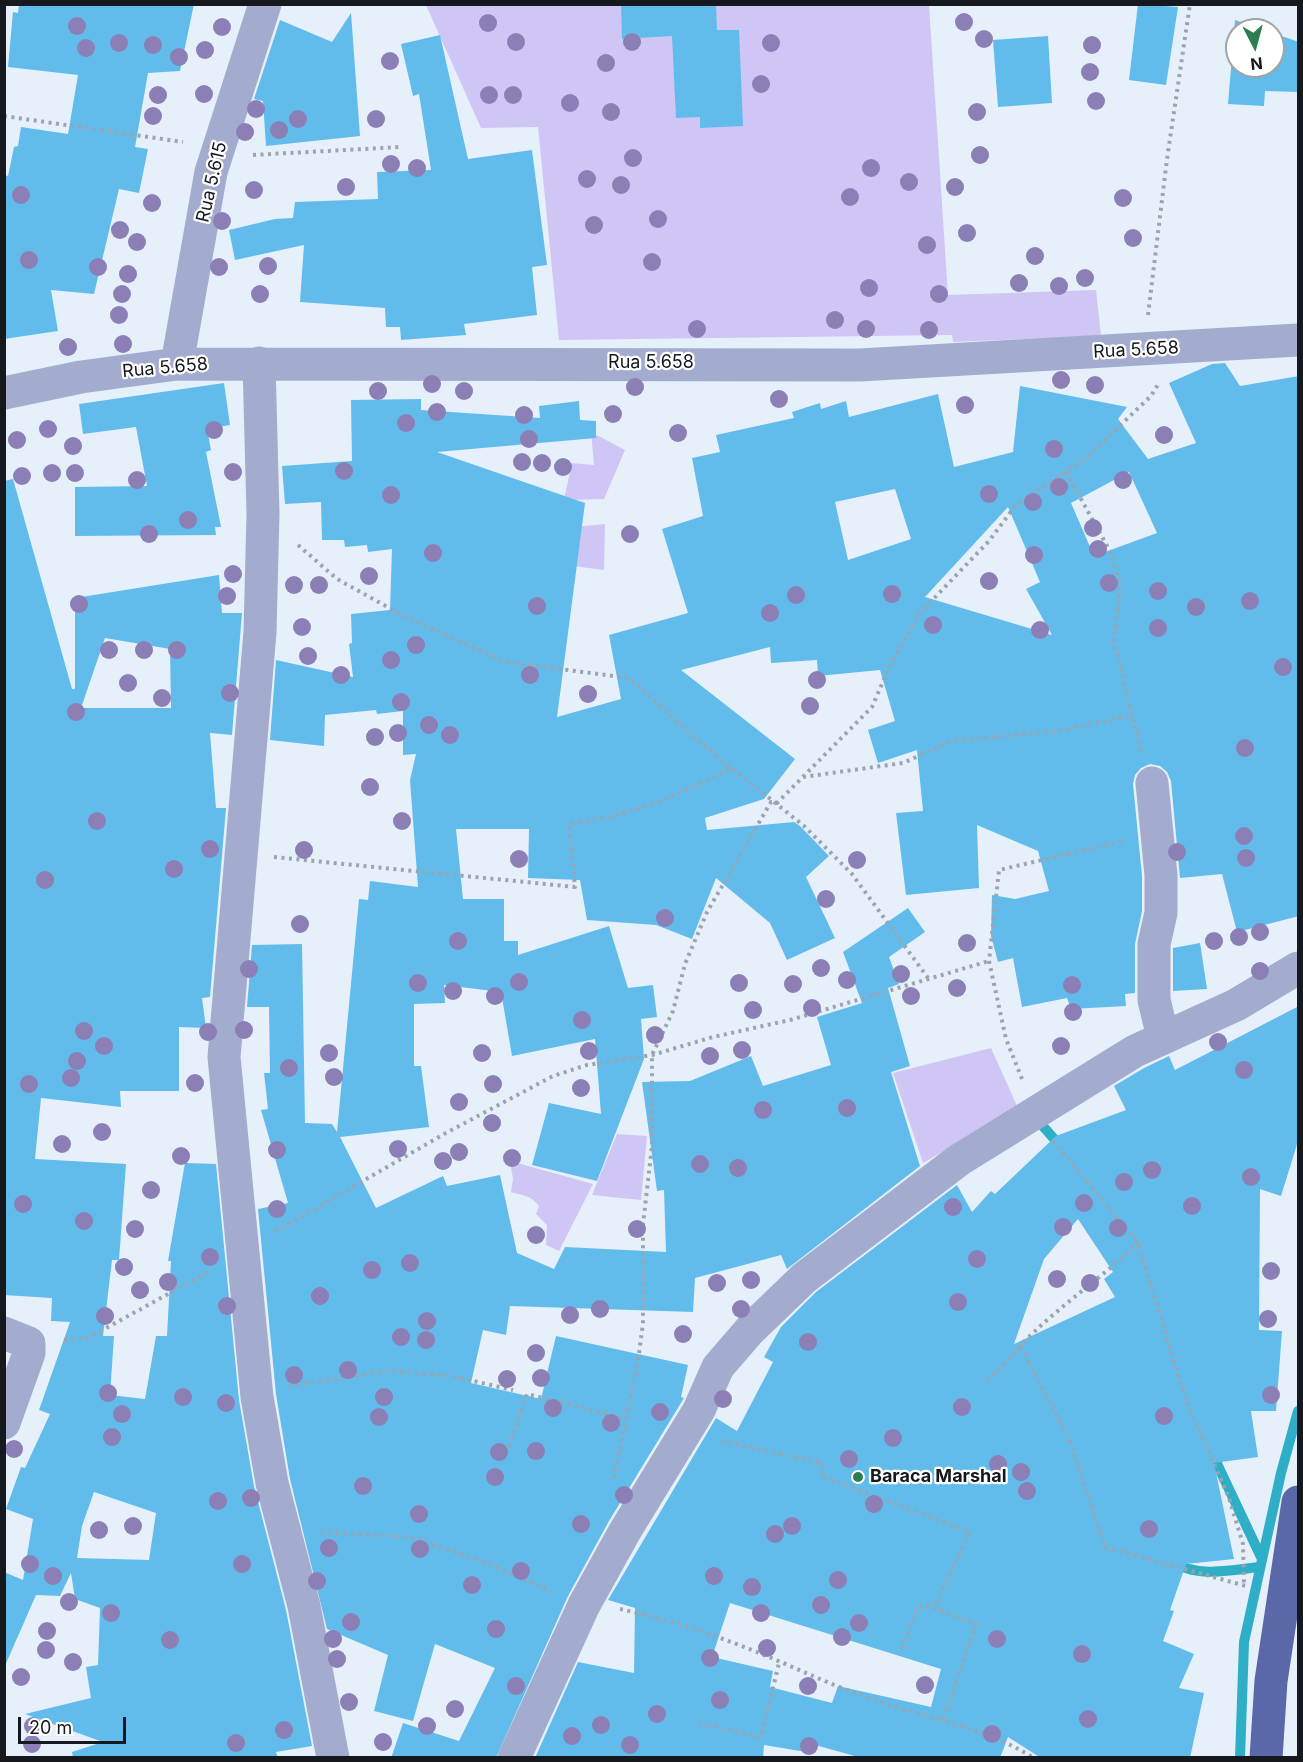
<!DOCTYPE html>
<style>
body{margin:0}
#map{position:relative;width:1303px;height:1762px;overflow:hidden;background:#e6f0fb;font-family:Inter,sans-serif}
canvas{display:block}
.frame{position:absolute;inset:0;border:6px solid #15181c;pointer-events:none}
.north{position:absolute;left:1225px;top:18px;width:60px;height:60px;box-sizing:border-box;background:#fff;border:2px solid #a1a3a4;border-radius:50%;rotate:174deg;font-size:16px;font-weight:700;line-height:24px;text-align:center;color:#15181c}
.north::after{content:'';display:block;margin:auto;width:21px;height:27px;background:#2c7d4f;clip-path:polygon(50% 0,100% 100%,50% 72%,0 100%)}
.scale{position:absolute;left:18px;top:1717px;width:108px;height:27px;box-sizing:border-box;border:3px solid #15181c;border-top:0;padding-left:8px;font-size:18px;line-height:21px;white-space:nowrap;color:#15181c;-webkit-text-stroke:4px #fff;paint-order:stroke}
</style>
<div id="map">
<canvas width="1303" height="1762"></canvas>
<div class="frame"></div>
<div class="north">N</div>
<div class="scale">20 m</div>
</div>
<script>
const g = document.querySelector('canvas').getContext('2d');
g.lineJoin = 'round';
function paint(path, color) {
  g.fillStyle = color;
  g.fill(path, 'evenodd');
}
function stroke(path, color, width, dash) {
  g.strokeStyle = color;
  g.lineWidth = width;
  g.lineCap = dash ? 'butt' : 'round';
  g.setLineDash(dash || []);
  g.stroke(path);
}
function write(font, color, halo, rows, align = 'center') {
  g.font = font + ' Inter,sans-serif';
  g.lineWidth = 4.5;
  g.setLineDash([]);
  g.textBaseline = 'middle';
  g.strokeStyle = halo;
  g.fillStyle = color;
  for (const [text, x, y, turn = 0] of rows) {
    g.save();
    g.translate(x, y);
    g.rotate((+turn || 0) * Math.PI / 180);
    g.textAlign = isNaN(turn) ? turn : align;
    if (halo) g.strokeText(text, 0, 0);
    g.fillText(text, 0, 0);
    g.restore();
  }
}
const green = new Path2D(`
 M426,5H929L948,295L1096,290L1101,336L953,342L952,335L559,340L538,127L481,128Z
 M591,432L625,450L604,499L570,500L572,527L605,524L604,570L550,563L572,463L594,465Z
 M991,1048L1018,1108L923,1163L893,1073Z
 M617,1134L647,1136L641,1200L592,1195Z
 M510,1161L593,1184L559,1251L546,1245L547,1225L536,1214L539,1206C531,1195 523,1196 511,1192L513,1179Z`);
const stream = new Path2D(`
 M1041,1124L1063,1149
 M1211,1451L1261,1557
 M1174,1562C1195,1578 1234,1570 1259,1567
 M1240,1758L1244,1642L1281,1473L1298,1411`);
const building = new Path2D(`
 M19,4H194L180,71L148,73L135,147L148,149L139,193L119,189L94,294L51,290L58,331L4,339V175L8,176L14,147L18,146L21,127L68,134L78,75L8,67L13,12L18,13Z
 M621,4H716L717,30H739L743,126L700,128V117L676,118L672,36L622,39Z
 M1138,4L1178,7L1166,85L1129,80Z
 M351,13L360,136L266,146L263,101L254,99L280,20L332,42Z
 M1235,20L1263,30H1237V66H1273V33L1299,42V92L1265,91L1264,106L1228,104Z
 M440,35L468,159L532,150L547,265L532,267L537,315L464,324L466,335L401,340L400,327H386L385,308L300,302L304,245L235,260L229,230L275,219L293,218L295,202L378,199L377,172L431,170L419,94L413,96L401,44Z
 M1048,36L1052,103L998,107L993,40Z
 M1225,363L1240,386L1299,376V916L1237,932L1222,874L1180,878L1171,781L1167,772L1160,766L1150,764L1141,768L1135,775L1133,784L1142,876V911L1135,944V993L1125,994L1126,1006L1071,1009L1067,998L1022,1007L1013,958L998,962L991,936L992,895L1015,899L1049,891L1038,851L977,825L979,888L906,895L896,813L923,811L917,750L878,763L868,730L895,721L880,670L818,676L817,660L771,663L770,647L681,670L795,759L764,799L705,818L707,830L794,822L800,826L829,856L806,877L835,938L787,960L770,923L716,878L692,939L656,925L587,920L580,880L528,878L529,829H456L463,899H504V941H518V955L609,926L628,988L653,985L657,1017L641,1019L644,1059L597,1181L532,1165L549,1103L601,1114L595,1039L512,1056L501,992L444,985L445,1003L414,1004V1066H421L429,1127L340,1137L376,1208L443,1176L447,1186L500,1175L517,1253L554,1269L565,1247L666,1252L664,1190L657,1191L642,1082L690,1081L751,1056L763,1086L831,1065L817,1017L862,1003L843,952L908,908L925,932L889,957L899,984L888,988L910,1066L891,1072L920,1166L787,1269L781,1255L695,1278L693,1312L510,1306L506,1335L483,1330L471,1383L541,1399L556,1336L688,1365L681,1397L684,1398L609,1521L568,1596L496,1758H391L403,1723L459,1741L495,1668L435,1644L413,1721L374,1711L388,1655L327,1629L290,1479L276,1394L258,1209L288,1203L261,1110L268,1109L264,1073H270L269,1007H247L252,945L302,944L305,1123L332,1124L337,1132L359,899L368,900L370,881L418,887L410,780L416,754L403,755V711L377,714L376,710L325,715L324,746L270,740L276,660L353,677L349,644L352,643L351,614L390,610L392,549L368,552L367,545L345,547L344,540H322L321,502L285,504L282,466L352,461L351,400L421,399V410L540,418L539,406L579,401L580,420L596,421V438L437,452L585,503L557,717L621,699L609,635L688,613L662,529L703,516L692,458L720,452L716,435L794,418L792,412L820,403L821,409L846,401L849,417L938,394L954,467L1013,452L1020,386L1127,407L1118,419L1148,459L1196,443L1169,383L1212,364ZM1129,472L1157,533L1094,556L1071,503ZM895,489L911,539L848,560L835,502ZM1008,507L1040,582L1026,589L1052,635L925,597Z
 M224,383L230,425L207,429L211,450L206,452L221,527H215L216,535L75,536V487L147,486L136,427L83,434L79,404Z
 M13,479L72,689H75V598L219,575L222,613H242L232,735L210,733L216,808H226L210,997L202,998L206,1028L179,1027V1091H120L121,1107L41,1098L35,1159L126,1164L119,1260H112L103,1336H114L110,1395L145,1399L156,1336H167L171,1261H168L185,1163L216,1164L239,1400L254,1486L286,1610L312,1746L276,1752L278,1758H73L72,1752L103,1742L25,1714L91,1698L86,1667L98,1665L100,1608L75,1599L71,1573L60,1596L36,1595L4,1668V1572L23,1580L33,1519L6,1509L21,1467L25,1468L50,1414L39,1410L70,1322L51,1321L52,1298L4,1295V481ZM105,638L170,649L171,708H81ZM94,1492L156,1513L149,1560L77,1558L82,1526Z
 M1200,943L1207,989L1173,991V948Z
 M1299,1006V1138L1281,1196L1260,1189L1259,1330L1282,1331L1276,1411H1251L1258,1457L1214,1463L1234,1559L1186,1564L1170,1610L1174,1611L1163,1641L1194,1654L1179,1688L1204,1693L1190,1758H1041L1008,1737L1000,1758H862L808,1743L806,1752L764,1745L763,1758H535L578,1662L634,1673L635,1608L608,1600L716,1418L737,1431L773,1362L764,1357L781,1327L816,1292L957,1185L972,1212L991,1191L995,1194L1056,1136L1126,1110L1114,1086L1144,1068L1169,1056L1175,1070ZM1078,1219L1113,1272L1104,1279L1115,1297L1014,1344L1044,1259ZM730,1603L941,1669L931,1707L838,1686L832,1703L770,1687L773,1671L712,1657Z`);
const path = new Path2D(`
 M4,116L183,142
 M253,155L400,147
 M1148,315L1167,159L1190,4
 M1066,472L1111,553L1120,586L1114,641L1141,751
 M298,545L337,579L402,615L506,662L629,678L637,684L697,740L804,826L852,874L928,978
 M803,777L903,763L951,741L1057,731L1130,716
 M274,857L575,887L569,824C633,815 676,797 732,767
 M1022,1079L1006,1039L989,961L999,870L1124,841
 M1053,1141L1138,1243L1186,1401L1229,1498L1243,1544L1244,1586
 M275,1232L444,1134L553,1076L587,1065L652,1055L713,1037L790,1020L989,961
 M64,1340L88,1338L210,1271
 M1021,1347L1070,1441L1105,1547L1246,1586
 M987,1380C1004,1367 1014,1351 1029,1337C1062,1304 1103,1277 1138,1243
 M289,1386L387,1371L451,1376L513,1390
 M721,1441L823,1463L821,1476L970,1532L934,1608L976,1624L943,1720
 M509,1447L527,1394L623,1418
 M614,1478L638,1361L643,1323V1224L652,1146V1055L673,1011L685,964L707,912L771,802L777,803L872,707L888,670L918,615L989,541L1016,505L1085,459L1151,396L1159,383
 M321,1532L409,1537L484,1562L552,1592
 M620,1609C660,1618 700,1630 739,1645C787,1663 833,1687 883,1703C934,1720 988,1729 1034,1758
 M902,1649L916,1610L925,1605L934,1608
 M699,1723L761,1737L779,1663`);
const minor = new Path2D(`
 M259,363L263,514L260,632L224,1057L257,1397L272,1483L304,1606L333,1758
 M177,364L211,172L265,4
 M4,393L81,377L177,364L860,365L1298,340
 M1152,783L1161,875V913L1154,944V1000L1163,1037
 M4,1333L29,1343V1353L4,1423
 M514,1758L584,1605L625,1531L699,1410L718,1367L750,1330L804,1278L959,1160L1135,1051L1236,1005L1298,968`);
const trunk = new Path2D(`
 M1266,1758L1271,1681L1298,1502`);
const trees = [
 [964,22],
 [488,23],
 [77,26],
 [222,27],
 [984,39],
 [516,42],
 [632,42],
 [119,43],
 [771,43],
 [153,45],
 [1092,45],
 [86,48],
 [205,50],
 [179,57],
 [390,61],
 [606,63],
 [1090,72],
 [761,84],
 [204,94],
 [158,95],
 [489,95],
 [513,95],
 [1096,101],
 [570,103],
 [256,109],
 [611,112],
 [977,112],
 [153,116],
 [298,119],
 [376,119],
 [279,130],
 [245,132],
 [980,155],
 [633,158],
 [391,164],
 [417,168],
 [871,168],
 [587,179],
 [909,182],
 [621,185],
 [346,187],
 [955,187],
 [254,190],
 [21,195],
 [850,197],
 [1123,198],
 [152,203],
 [658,219],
 [222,221],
 [594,225],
 [120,230],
 [967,233],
 [1133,238],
 [137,242],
 [927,245],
 [1035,256],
 [29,260],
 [652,262],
 [268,266],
 [98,267],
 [219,267],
 [128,274],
 [1085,278],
 [1019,283],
 [1059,286],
 [869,288],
 [122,294],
 [260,294],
 [939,294],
 [119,315],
 [835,320],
 [697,329],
 [866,329],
 [929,330],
 [123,344],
 [68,347],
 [1061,380],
 [432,384],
 [1095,385],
 [635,387],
 [378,391],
 [464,391],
 [779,399],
 [965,405],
 [437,412],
 [613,414],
 [524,415],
 [406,423],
 [48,429],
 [214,430],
 [678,433],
 [1164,435],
 [529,439],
 [17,440],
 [73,446],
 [1054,449],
 [522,462],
 [542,463],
 [563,467],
 [344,471],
 [233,472],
 [52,473],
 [75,473],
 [22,476],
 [137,480],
 [1123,480],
 [1059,487],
 [989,494],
 [391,495],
 [1033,502],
 [188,520],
 [1093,528],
 [149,534],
 [630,534],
 [1098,549],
 [433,553],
 [1034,555],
 [233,574],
 [369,576],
 [989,581],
 [1109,583],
 [294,585],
 [319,585],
 [1158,591],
 [892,594],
 [796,595],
 [227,596],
 [1250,601],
 [79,604],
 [537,606],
 [1196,607],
 [770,613],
 [933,625],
 [302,627],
 [1158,628],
 [1040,630],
 [416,645],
 [109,650],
 [144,650],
 [177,650],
 [308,656],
 [391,660],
 [1283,667],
 [341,675],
 [530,675],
 [817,680],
 [128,683],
 [230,693],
 [588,694],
 [162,698],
 [401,702],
 [810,706],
 [76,712],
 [429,725],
 [398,733],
 [450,735],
 [375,737],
 [1245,748],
 [370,787],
 [97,821],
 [402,821],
 [1244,836],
 [210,849],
 [304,850],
 [1177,852],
 [1246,858],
 [519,859],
 [857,860],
 [174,869],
 [45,880],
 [826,899],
 [665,918],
 [300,924],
 [1260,932],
 [1239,937],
 [458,941],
 [1214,941],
 [967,943],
 [821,968],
 [249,969],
 [1260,971],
 [901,974],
 [847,980],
 [519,982],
 [418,983],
 [739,983],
 [793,984],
 [1072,985],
 [957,988],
 [453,991],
 [495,996],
 [911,996],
 [812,1008],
 [753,1010],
 [1073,1012],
 [582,1020],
 [244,1030],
 [84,1031],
 [208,1032],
 [655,1035],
 [1218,1042],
 [104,1046],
 [1061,1046],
 [742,1050],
 [589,1051],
 [329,1053],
 [482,1053],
 [710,1056],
 [77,1061],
 [289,1068],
 [1244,1070],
 [334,1077],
 [71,1078],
 [195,1083],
 [29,1084],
 [493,1084],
 [581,1088],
 [459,1102],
 [847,1108],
 [763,1110],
 [492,1123],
 [102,1132],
 [62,1144],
 [398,1149],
 [277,1150],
 [459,1152],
 [181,1156],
 [512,1158],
 [443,1161],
 [700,1164],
 [738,1168],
 [1152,1170],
 [1251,1177],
 [1124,1182],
 [151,1190],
 [1084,1203],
 [23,1204],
 [1192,1206],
 [953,1207],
 [277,1209],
 [84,1221],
 [1063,1227],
 [1118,1228],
 [135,1229],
 [637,1229],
 [536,1235],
 [210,1257],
 [977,1259],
 [410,1263],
 [124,1267],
 [372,1270],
 [1271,1271],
 [1057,1279],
 [751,1280],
 [168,1282],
 [717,1283],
 [1090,1283],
 [140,1290],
 [320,1296],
 [958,1302],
 [227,1306],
 [600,1309],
 [741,1309],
 [570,1315],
 [105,1316],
 [1268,1319],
 [427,1321],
 [683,1334],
 [401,1337],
 [426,1340],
 [808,1342],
 [536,1353],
 [348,1370],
 [294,1375],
 [541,1378],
 [507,1379],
 [108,1393],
 [1271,1395],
 [183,1397],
 [384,1397],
 [723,1399],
 [226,1403],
 [962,1407],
 [553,1408],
 [660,1412],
 [122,1414],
 [1164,1416],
 [379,1417],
 [611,1423],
 [112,1437],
 [893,1438],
 [14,1449],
 [536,1451],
 [499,1452],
 [849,1459],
 [998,1464],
 [1021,1472],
 [495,1477],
 [363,1486],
 [1027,1491],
 [624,1495],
 [251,1498],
 [218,1501],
 [874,1504],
 [419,1514],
 [581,1524],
 [133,1526],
 [792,1526],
 [1149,1529],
 [99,1530],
 [775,1534],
 [329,1548],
 [420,1549],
 [30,1564],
 [242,1564],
 [521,1571],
 [53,1576],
 [714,1576],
 [838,1580],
 [317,1581],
 [472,1585],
 [752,1587],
 [69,1602],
 [821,1605],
 [111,1613],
 [761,1613],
 [351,1622],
 [859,1623],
 [496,1629],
 [47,1631],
 [842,1637],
 [333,1639],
 [997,1639],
 [170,1640],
 [767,1648],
 [46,1650],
 [1082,1654],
 [710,1658],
 [337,1659],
 [73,1662],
 [21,1677],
 [925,1685],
 [516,1686],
 [808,1686],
 [720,1700],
 [349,1702],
 [455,1709],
 [657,1714],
 [1088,1719],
 [601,1725],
 [33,1726],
 [427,1726],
 [284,1730],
 [992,1734],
 [572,1736],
 [383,1742],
 [236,1743],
 [32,1744],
 [630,1745],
 [809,1746]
];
const markers = [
 [858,1477,6,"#2c7d4f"]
];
const streetNames = [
 ["Rua 5.615",212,182,-77],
 ["Rua 5.658",1136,350,-3],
 ["Rua 5.658",651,363],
 ["Rua 5.658",165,368,-5]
];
const poiNames = [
 ["Baraca Marshal",870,1477]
];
paint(green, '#cfc6f6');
stroke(stream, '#2eaec7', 10);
paint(building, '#61bcec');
stroke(path, '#9da4ad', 4, [3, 4.5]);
stroke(minor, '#a3acce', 33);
stroke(trunk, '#5a67a8', 33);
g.fillStyle = '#8b7fb5';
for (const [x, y] of trees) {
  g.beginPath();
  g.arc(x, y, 9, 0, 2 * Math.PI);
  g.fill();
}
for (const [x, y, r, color] of markers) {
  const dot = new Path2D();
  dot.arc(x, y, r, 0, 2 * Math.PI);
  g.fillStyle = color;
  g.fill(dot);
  stroke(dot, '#fff', 2);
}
write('18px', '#15181c', '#fff', streetNames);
write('bold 18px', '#15181c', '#fff', poiNames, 'left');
</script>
